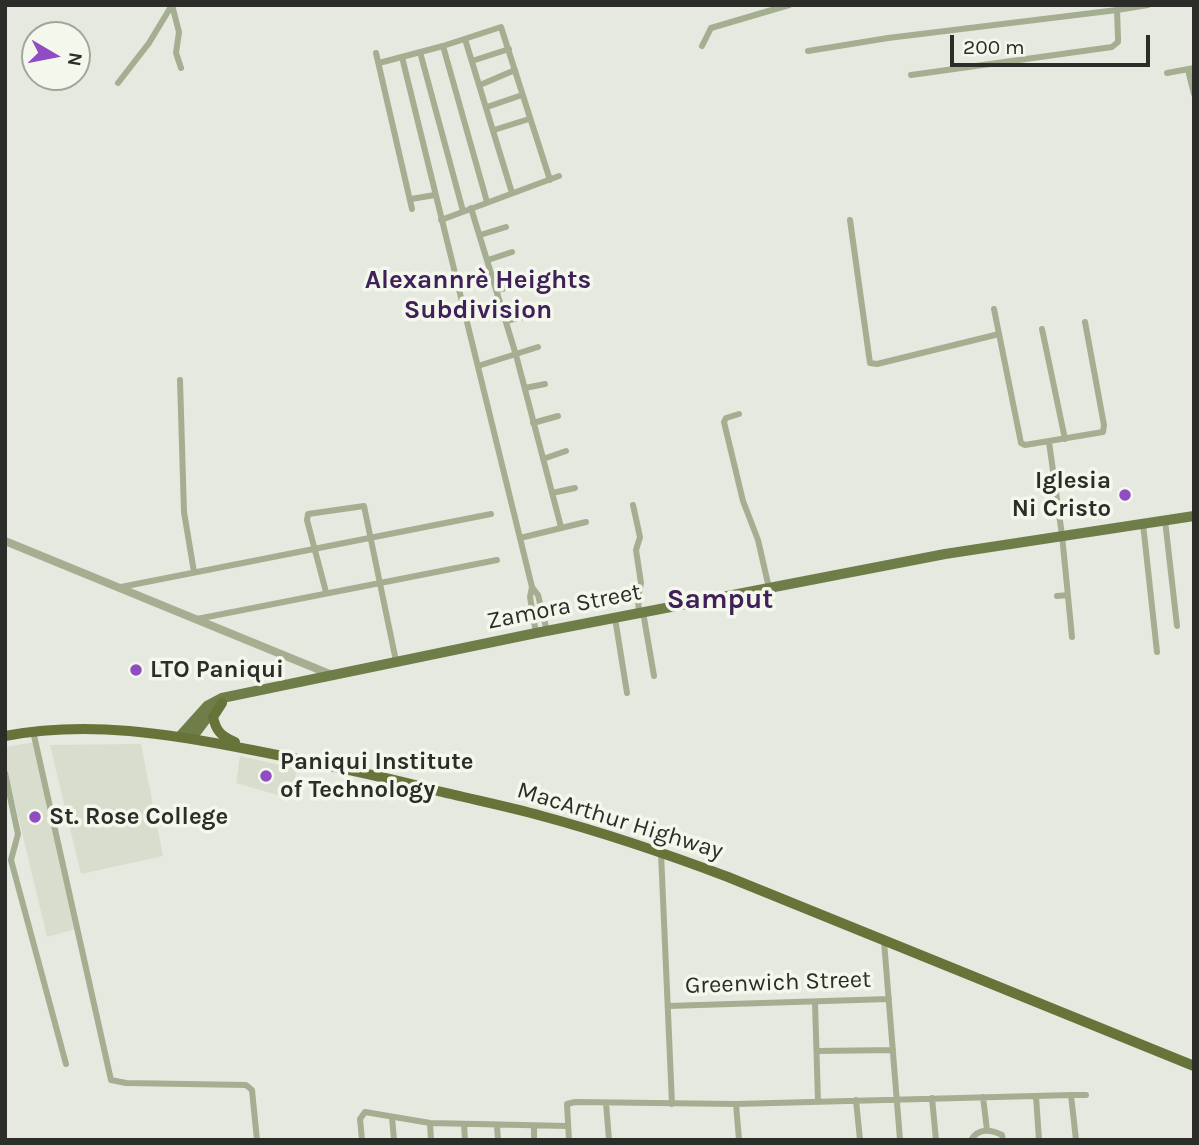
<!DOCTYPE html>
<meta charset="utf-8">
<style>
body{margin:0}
#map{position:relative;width:1199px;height:1145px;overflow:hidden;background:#e6e9df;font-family:Karla,sans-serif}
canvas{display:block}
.frame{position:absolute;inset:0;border:7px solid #2c2d29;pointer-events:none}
.north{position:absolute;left:21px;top:21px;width:70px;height:70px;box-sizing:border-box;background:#f3f7ec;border:2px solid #a3a69e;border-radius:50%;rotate:100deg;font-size:19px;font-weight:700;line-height:28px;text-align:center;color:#2c2d29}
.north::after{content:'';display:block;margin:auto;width:24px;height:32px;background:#904dc2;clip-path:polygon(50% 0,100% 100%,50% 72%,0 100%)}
.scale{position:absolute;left:950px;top:35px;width:200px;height:32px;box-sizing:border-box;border:4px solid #2c2d29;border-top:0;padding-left:9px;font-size:21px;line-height:24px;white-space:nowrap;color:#2c2d29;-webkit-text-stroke:5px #f3f7ec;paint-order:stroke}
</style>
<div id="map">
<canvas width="1199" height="1145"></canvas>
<div class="frame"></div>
<div class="north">N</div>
<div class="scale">200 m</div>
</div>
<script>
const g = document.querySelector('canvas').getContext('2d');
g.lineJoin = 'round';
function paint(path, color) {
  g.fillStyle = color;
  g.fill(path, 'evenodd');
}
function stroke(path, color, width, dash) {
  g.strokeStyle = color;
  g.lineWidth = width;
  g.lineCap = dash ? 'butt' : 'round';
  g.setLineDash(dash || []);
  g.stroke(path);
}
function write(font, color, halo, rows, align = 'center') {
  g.font = font + ' Karla,sans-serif';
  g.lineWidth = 7;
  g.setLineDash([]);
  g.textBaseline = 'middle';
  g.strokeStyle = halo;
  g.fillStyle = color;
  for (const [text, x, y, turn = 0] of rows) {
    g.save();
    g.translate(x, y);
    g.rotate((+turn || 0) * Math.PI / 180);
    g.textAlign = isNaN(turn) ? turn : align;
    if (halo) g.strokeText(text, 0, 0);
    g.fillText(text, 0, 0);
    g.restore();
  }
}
const built = new Path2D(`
 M36,742L76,929L47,937L5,761V747Z
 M141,744L163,856L81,874L50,745Z
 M240,756L297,769L291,799L236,783Z`);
const minor = new Path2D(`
 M172,5L179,32L176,53L181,68
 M465,39L512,193
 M443,46L487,202
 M702,46L711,28L789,5
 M808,51L888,38L1117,10
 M420,52L463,211
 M376,53L412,209
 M402,57L532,587L538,595L547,631
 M472,61L509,49
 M379,63L443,46L501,27L550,180
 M1188,70L1194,94
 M1167,73L1194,68
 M911,75L1112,47L1118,42V38L1117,10L1148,5
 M118,83L149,43L172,5
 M480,85L515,70
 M487,107L522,95
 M494,130L529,119
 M411,199L435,195
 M471,208L516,355L561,527
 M441,220L559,176
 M850,220L870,363L877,364L999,334
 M480,235L506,227
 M488,260L512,252
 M497,290L523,284
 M994,309L1021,443L1025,445L1103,432L1104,425L1085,322
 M506,321L531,315
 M1042,329L1065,439
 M478,366L538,347
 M180,380L184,512L194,572
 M525,388L545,384
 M739,414L726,418L724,422L743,501L758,540L769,588
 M533,423L558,416
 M1049,442L1062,535L1072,637
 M543,459L566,451
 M552,493L575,488
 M633,505L640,537L636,550L641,583L638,598L639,613
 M1165,520L1177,626
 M1143,524L1157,652
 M520,538L586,522
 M121,587L491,514
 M532,587L530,597L536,633
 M326,592L307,520L308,514L364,506L396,661
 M1057,596L1068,595
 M643,612L654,676
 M615,618L627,693
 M197,619L497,560
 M33,731L111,1080L126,1083L246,1085L252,1090L257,1140
 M5,773L18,834L11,860L66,1064
 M661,853L672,1104
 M884,941L900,1140
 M815,1002L818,1102
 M668,1006L889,999
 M817,1051L893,1050
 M1071,1095H1086
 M1036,1096L1039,1140
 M983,1097L987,1130
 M932,1098L936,1140
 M856,1100L860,1140
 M606,1103L609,1140
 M736,1104L739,1140
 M392,1117L394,1140
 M430,1123L431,1140
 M464,1124L465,1140
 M497,1126L498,1140
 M534,1126V1140
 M362,1140L360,1119L365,1112L430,1123L568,1126
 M569,1140L567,1104L575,1102L736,1104L1071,1095L1076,1140
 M971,1140C978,1128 991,1129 1002,1135L1003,1140`);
const tertiary = new Path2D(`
 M5,541L332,675`);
const primary = new Path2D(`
 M180,736L207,706L222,698L536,633L945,554L1194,516
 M192,738L215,707`);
const trunk = new Path2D(`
 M222,703L213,717C216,731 221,736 235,742
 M5,736C88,720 171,734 252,750C313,762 374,774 434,790C470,799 506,806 542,816C605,833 667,854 728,877L1194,1066`);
const markers = [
 [1125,495,7,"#904dc2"],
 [136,670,7,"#904dc2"],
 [266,776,7,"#904dc2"],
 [35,817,7,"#904dc2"]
];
const poiNames = [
 ["Iglesia",1111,481,"right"],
 ["Ni Cristo",1111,509,"right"],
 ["LTO Paniqui",150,670],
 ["Paniqui Institute",280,762],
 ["of Technology",280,790],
 ["St. Rose College",49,817]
];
const streetNames = [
 ["Zamora Street",564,607,-11],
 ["MacArthur Highway",620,821,17],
 ["Greenwich Street",778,983,-2]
];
const neighbourhoodNames = [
 ["Alexannrè Heights",478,281],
 ["Subdivision",478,311]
];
const quarterNames = [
 ["Samput",720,600]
];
paint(built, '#d8ddcd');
stroke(minor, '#a6ae92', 6);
stroke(tertiary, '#a6ae92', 8);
stroke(primary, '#6f7d49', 10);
stroke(trunk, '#66743a', 10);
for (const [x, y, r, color] of markers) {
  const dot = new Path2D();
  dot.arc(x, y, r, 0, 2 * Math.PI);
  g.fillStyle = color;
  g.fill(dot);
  stroke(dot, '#f3f7ec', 2.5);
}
write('bold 24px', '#2c2d29', '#f3f7ec', poiNames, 'left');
write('24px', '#2c2d29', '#f3f7ec', streetNames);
write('bold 26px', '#402058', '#f3f7ec', neighbourhoodNames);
write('bold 28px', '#402058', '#f3f7ec', quarterNames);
</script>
